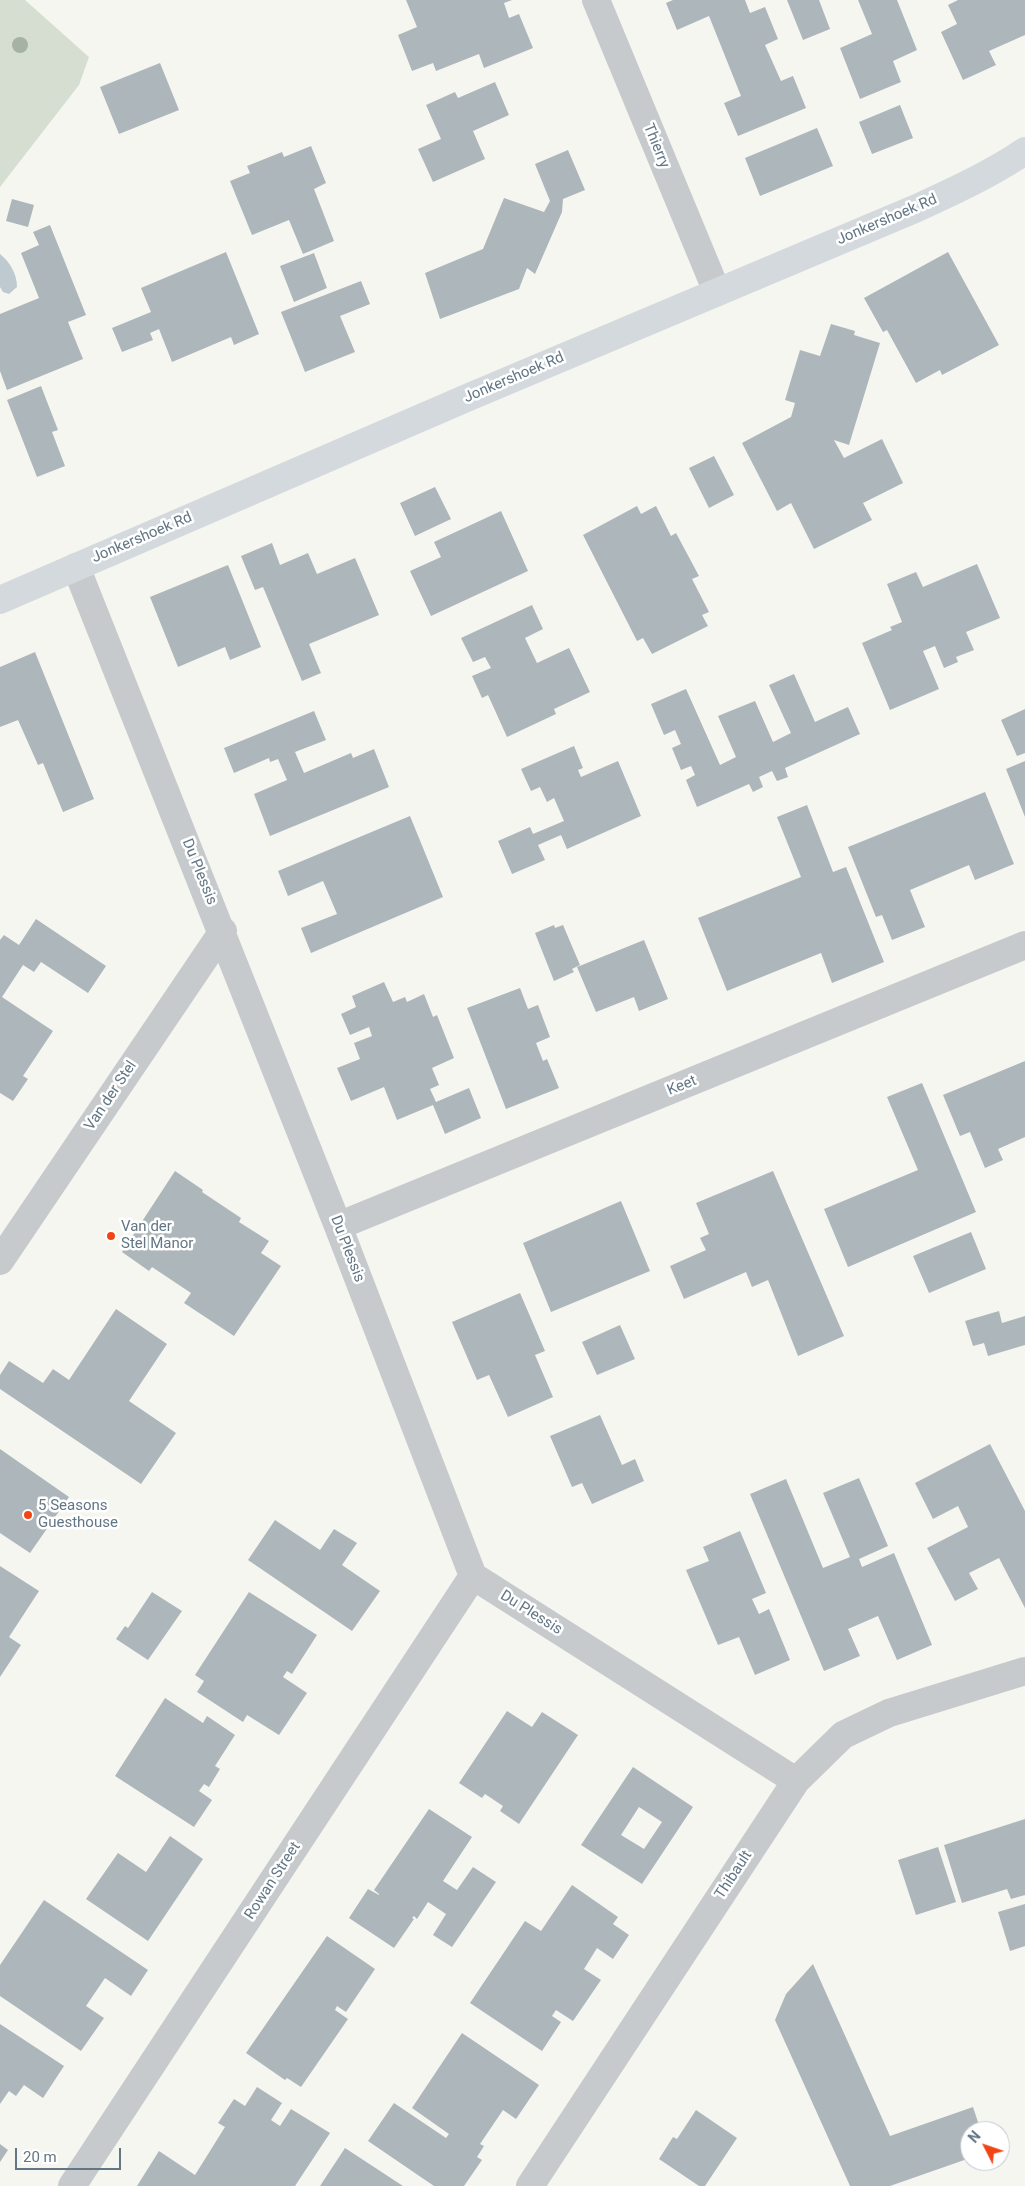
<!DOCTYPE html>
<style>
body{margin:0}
#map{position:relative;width:1025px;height:2186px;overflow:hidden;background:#f6f6f1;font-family:Roboto,sans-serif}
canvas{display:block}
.north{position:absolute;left:960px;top:2121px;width:50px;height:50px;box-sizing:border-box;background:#fff;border:1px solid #c0c8ce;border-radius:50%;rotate:311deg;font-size:14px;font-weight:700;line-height:20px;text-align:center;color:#627685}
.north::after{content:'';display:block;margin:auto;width:18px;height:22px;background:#f24514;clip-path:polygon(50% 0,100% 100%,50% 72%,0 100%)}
.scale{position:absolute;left:15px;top:2148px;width:106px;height:22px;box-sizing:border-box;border:2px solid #627685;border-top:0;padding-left:6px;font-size:15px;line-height:18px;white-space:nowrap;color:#627685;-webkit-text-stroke:4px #fff;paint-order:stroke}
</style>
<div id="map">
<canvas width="1025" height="2186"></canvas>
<div class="north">N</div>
<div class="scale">20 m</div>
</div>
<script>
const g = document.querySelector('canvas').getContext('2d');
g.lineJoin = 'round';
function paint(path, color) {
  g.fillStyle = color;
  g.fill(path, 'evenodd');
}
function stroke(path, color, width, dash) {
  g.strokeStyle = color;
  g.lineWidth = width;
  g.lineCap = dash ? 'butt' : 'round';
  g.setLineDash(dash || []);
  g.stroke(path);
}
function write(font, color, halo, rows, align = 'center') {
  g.font = font + ' Roboto,sans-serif';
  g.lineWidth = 5;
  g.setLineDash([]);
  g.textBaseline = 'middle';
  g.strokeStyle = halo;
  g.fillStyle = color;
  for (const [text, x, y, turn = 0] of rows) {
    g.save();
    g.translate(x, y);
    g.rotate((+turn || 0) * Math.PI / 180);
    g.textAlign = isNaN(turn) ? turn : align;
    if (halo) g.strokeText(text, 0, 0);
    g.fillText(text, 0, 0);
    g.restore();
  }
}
const green = new Path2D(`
 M0,0H25L89,57L79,85L0,187Z`);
const water = new Path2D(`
 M0,254C10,262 17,274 17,287L9,294L3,292L0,287Z`);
const building = new Path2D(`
 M406,0H512L504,3L509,18L519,14L533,48L484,68L479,54L436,71L433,63L412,71L398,35L417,27Z
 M673,0H745L750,13L765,7L778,39L765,45L781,81L793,76L806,108L738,136L724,103L741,96L709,16L677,30L666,3Z
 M787,0H819L830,29L803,40Z
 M858,0H897L917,50L893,61L901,82L860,99L840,48L872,34Z
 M958,0H1025V35L989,51L996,65L963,80L941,32L957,24L948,5Z
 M160,63L179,110L119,134L100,87Z
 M495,82L509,115L473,131L485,159L433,182L418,149L441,139L426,105L455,92L458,98Z
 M900,105L913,138L872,154L859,122Z
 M817,128L833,166L760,196L745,158Z
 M311,146L326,183L314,189L334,241L303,254L289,220L252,235L230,181L250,173L247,166L282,152L284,157Z
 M568,150L585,190L563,199L562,212L535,274L527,268L519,289L440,319L425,273L483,249L504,198L544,212L550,201L535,164Z
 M12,199L34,205L28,227L6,221Z
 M50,225L86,315L68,322L83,359L7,390L0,371V314L39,298L21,253L39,245L33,232Z
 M226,252L259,334L234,345L231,337L172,362L159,329L150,333L153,340L122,352L112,328L151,312L141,288Z
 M948,252L999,345L942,375L940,370L916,383L887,330L883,332L864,298Z
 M314,253L327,288L294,302L280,266Z
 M361,281L370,304L340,316L355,352L305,372L281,312Z
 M831,324L855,331L854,335L880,343L849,445L834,440L844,458L882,439L903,483L863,503L872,520L814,549L791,503L777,511L742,443L791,417L795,403L785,400L800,350L820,356Z
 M41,386L58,430L52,432L65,466L37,477L7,400Z
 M714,456L734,495L709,508L689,468Z
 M435,487L451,519L415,536L400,503Z
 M637,506L641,514L656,506L671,536L676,533L699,576L692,579L709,612L702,615L708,626L652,654L643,638L637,641L583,535Z
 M501,511L528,571L431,616L410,571L441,557L434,542Z
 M272,543L280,565L308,553L317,574L355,558L379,615L309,644L321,673L302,681L263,587L255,590L241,556Z
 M977,564L1000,618L966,632L974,650L956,657L958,662L944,668L935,646L923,651L939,689L890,710L862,643L892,630L890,627L902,622L887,584L916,572L923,587Z
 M228,565L261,647L230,660L225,647L178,667L150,597Z
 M532,605L543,629L525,638L537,663L569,648L590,692L554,709L556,714L507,737L488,695L482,698L472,676L491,668L485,657L473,662L461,638Z
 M35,652L94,799L63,812L43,763L38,765L18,720L0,727V667Z
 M794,674L815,722L848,707L860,734L785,768L788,777L777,781L772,771L759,777L763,787L753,792L749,784L697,807L686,780L695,775L691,766L681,770L672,748L681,744L675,730L664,735L651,704L686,689L720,765L736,757L718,716L755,701L773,742L791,733L769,685Z
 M1025,709V753L1017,756L1001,720Z
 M314,711L326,740L295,752L304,773L351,753L353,758L374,749L389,787L270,836L254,794L287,780L278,759L270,762L269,758L234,773L224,748Z
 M574,746L583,768L578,770L581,777L618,761L641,816L567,849L561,835L538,845L545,860L512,874L498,841L530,827L533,834L564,821L554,798L547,802L540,787L531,791L521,769Z
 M1025,761V817L1006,769Z
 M985,792L1014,864L975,880L969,865L910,890L925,927L892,940L882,915L876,917L848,847Z
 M807,805L833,872L846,867L884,962L832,983L821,953L727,991L698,918L801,877L777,817Z
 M410,816L443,897L311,953L301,928L337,914L323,881L288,896L278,871Z
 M36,919L106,966L88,993L41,962L34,972L23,965L2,997L53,1031L23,1076L28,1079L13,1101L0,1093V940L4,935L19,945Z
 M554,925L555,928L563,925L580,965L572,969L574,972L554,981L535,933Z
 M644,940L668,999L639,1011L634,997L596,1012L577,967Z
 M384,982L393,1002L405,997L407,1002L424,994L433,1017L437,1015L454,1058L432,1068L439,1085L430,1089L436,1102L469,1088L481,1118L445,1134L433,1105L397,1120L384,1087L351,1101L337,1068L360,1059L354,1043L372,1036L369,1027L350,1035L341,1014L356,1007L352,996Z
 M520,988L528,1009L538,1005L550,1037L536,1043L543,1061L547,1059L559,1088L506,1109L467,1008Z
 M1025,1061V1137L998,1149L1003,1160L985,1168L970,1132L960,1136L943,1095Z
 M922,1083L976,1212L848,1267L824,1209L918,1170L887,1097Z
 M175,1171L203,1190L202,1192L241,1218L239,1222L269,1241L261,1253L281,1266L234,1336L184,1303L191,1293L152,1267L149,1271L122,1252Z
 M773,1171L844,1336L798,1356L768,1280L752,1287L746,1272L684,1299L670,1266L706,1250L700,1238L709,1234L696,1203Z
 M621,1201L650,1271L551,1312L523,1243Z
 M971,1232L986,1269L929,1293L913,1256Z
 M520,1293L545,1351L535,1355L553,1397L508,1417L489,1375L477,1380L452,1322Z
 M116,1309L167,1344L129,1401L176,1433L141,1484L0,1389V1375L9,1361L43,1383L53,1369L69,1380Z
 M999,1311L1002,1323L1025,1316V1345L988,1356L984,1343L973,1346L965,1321Z
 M620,1325L635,1359L597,1375L582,1342Z
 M600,1415L622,1465L635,1459L644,1481L592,1504L582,1483L572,1487L550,1436Z
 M990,1444L1025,1511V1608L999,1558L969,1573L978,1589L955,1601L927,1548L968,1527L958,1506L933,1519L915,1483Z
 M0,1449L69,1497L30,1553L0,1533Z
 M859,1478L888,1546L859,1559L862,1567L894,1553L932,1645L897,1660L878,1616L848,1629L860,1656L824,1671L750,1494L786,1479L823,1568L850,1557L823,1493Z
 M275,1520L320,1550L334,1529L357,1543L342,1565L380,1591L352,1631L248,1560Z
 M740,1531L766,1593L752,1599L759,1614L769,1609L790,1660L755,1675L739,1637L718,1645L686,1570L709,1561L703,1547Z
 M0,1566L39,1591L9,1637L21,1645L0,1677Z
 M152,1592L182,1611L148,1660L116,1639L125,1626L128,1628Z
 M249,1592L317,1635L292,1674L287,1671L283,1677L307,1693L279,1735L247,1715L243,1722L197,1692L204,1681L195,1675Z
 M165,1698L203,1723L207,1716L235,1735L215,1766L220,1769L209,1787L204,1784L199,1791L212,1800L194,1827L115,1776Z
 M507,1711L532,1727L542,1712L578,1735L519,1824L500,1811L503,1806L485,1794L482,1798L459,1783Z
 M633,1767L693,1807L642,1884L581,1845ZM639,1807L662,1822L644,1849L621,1835Z
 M429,1809L472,1837L443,1881L457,1890L473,1867L496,1882L452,1947L433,1935L446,1914L428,1902L417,1919L414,1916L412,1918L414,1919L394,1948L349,1918L368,1889L379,1895V1894L374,1890Z
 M1025,1819V1895L1011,1899L1007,1889L962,1903L944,1845Z
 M170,1836L203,1859L148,1941L86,1899L118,1853L146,1872Z
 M938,1847L956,1902L916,1915L898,1860Z
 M572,1885L618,1917L613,1924L629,1935L613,1959L597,1948L584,1969L601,1980L573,2021L556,2010L552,2016L561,2022L542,2051L470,2003L525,1921L541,1931Z
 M44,1900L148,1970L131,1996L105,1978L86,2006L104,2018L81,2051L0,1996V1965Z
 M1025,1904V1946L1010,1951L998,1912Z
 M327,1936L375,1969L346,2012L337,2006L335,2010L348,2019L301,2087L287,2078L285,2080L246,2053Z
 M813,1964L890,2136L973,2107L981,2131H970V2158L890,2186H850L775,2020L786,1994Z
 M0,2024L64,2066L43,2098L24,2085L16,2096L9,2091L0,2104Z
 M462,2033L539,2085L516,2119L503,2110L480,2144L484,2146L477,2157L482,2160L464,2186H434L368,2141L394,2103L446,2138L449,2134L412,2108Z
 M257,2087L282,2103L271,2120L280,2126L291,2109L330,2133L295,2186H137L159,2151L195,2175L225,2127L218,2123L234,2099L245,2106Z
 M696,2110L737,2138L705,2186H699L659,2159L673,2137L677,2139Z
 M0,2144L8,2150L0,2162Z
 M345,2148L403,2186H320Z`);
const street = new Path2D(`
 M596,0L717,292
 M76,567L338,1226L473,1576L796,1781
 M338,1226L1025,945
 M0,1261L223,931
 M72,2186L473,1576
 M530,2186L796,1781L843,1735L889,1713L1025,1671`);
const secondary = new Path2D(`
 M0,600L469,397L917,208C954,191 991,174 1025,151`);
const trees = [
 [20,45]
];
const markers = [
 [111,1236,5,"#f24514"],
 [28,1515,5,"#f24514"]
];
const streetNames = [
 ["Thierry",656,146,68],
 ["Jonkershoek Rd",887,220,-23],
 ["Jonkershoek Rd",514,378,-23],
 ["Jonkershoek Rd",142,538,-23],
 ["Du Plessis",199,872,68],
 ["Keet",682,1086,-22],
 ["Van der Stel",111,1096,-56],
 ["Du Plessis",347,1249,69],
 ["Du Plessis",531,1613,32],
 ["Thibault",734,1875,-57],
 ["Rowan Street",273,1881,-57]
];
const poiNames = [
 ["Van der",121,1227],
 ["Stel Manor",121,1244],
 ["5 Seasons",38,1506],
 ["Guesthouse",38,1523]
];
paint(green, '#d6ded2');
paint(water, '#becacf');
paint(building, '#adb6ba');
stroke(street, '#c7cacd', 28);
stroke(secondary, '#d4d9dd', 28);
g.fillStyle = '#a7b3a2';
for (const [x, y] of trees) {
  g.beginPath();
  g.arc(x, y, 8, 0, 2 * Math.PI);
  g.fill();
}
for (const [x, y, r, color] of markers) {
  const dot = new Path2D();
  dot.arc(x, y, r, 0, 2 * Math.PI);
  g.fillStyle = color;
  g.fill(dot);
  stroke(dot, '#fff', 2);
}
write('15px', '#627685', '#fff', streetNames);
write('15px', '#627685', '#fff', poiNames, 'left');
</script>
